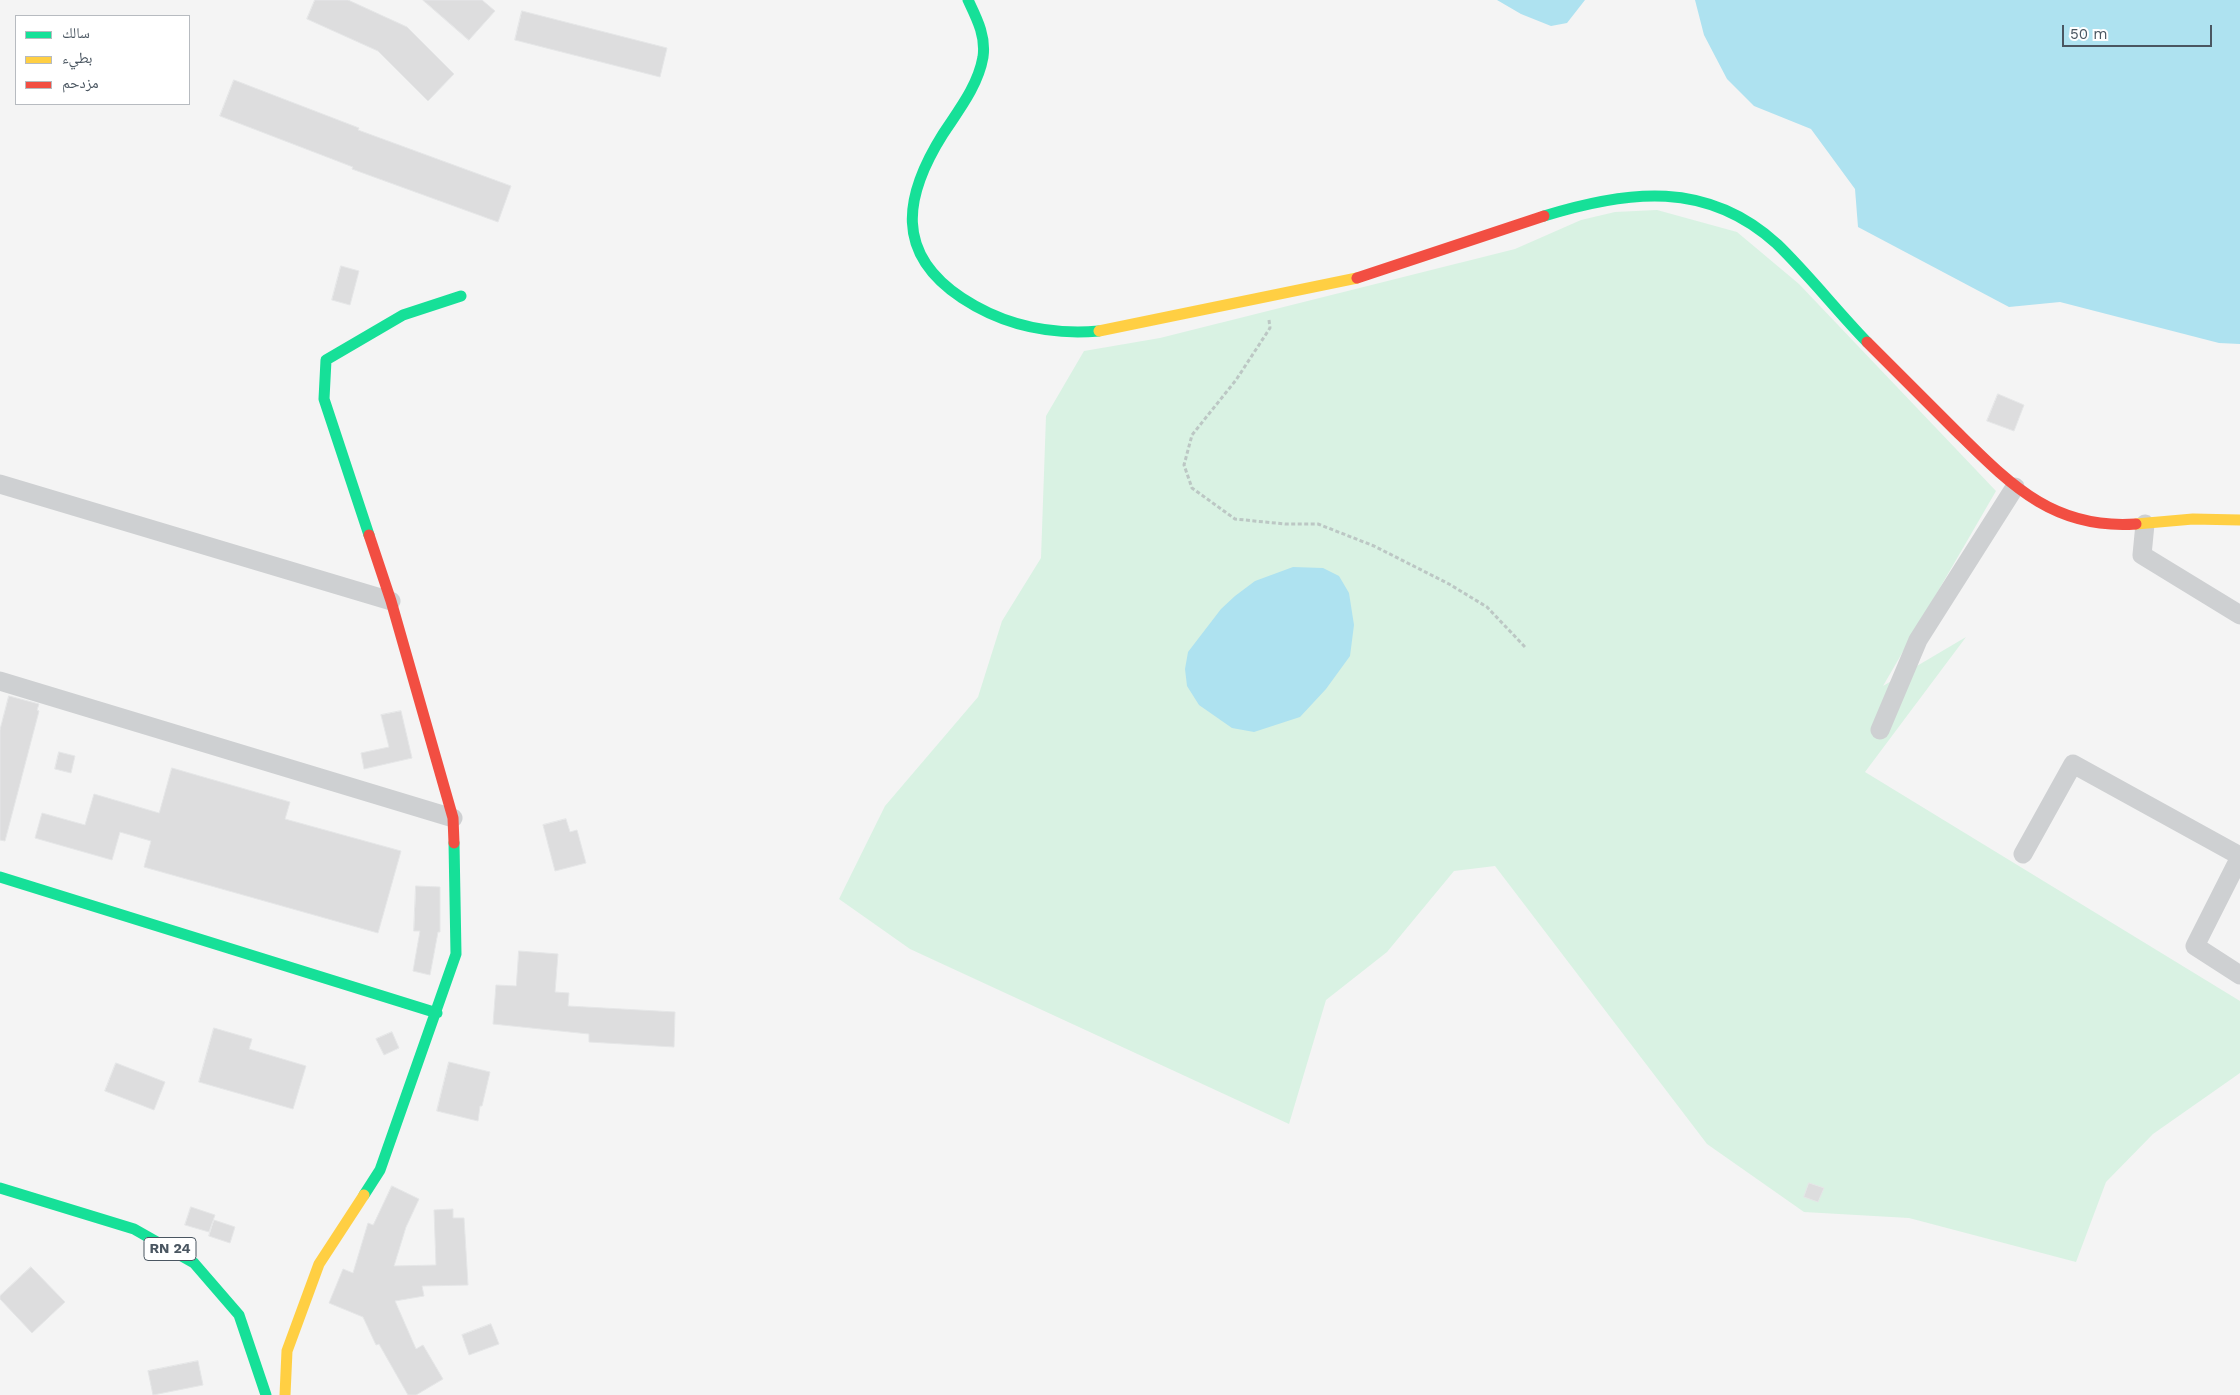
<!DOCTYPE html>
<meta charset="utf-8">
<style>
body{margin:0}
#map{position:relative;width:2240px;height:1395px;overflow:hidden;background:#f4f4f4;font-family:"Work Sans","Noto Naskh Arabic",sans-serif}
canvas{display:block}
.legend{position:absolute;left:15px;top:15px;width:175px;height:90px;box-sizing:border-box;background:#fff;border:1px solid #b7bbc0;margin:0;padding:6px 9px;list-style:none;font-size:15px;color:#4a5661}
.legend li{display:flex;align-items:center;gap:10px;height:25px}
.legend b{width:25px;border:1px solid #b7bbc0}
.scale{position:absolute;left:2062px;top:25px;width:150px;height:22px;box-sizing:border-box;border:2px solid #4a5661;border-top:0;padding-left:6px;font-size:15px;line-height:18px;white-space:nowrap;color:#4a5661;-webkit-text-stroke:4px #fff;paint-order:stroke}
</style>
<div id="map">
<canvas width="2240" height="1395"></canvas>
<ul class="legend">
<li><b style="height:6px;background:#16e098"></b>سالك</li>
<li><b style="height:6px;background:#ffcf43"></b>بطيء</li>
<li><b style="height:6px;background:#f24e42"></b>مزدحم</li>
</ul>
<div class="scale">50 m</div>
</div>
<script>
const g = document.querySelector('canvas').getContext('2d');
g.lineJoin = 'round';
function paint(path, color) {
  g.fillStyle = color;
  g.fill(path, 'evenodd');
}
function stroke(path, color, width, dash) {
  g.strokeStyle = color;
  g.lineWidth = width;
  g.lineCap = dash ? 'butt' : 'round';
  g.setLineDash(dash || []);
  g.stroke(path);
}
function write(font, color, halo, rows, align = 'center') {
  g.font = font + ' "Work Sans",sans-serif';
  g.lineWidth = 5;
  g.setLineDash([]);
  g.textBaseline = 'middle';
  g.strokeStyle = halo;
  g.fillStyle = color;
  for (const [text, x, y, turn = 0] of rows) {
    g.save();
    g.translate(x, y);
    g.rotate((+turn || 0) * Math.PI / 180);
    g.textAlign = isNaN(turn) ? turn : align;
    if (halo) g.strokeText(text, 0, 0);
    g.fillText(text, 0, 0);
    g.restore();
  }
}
const green = new Path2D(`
 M1657,210L1737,232L1799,284L1996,491L1883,686L1966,637L1865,772L2240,1001V1073L2153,1134L2106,1182L2076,1262L1909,1218L1804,1212L1707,1144L1495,866L1454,871L1387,952L1326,1000L1289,1124L910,949L839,899L885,806L978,697L1002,621L1041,558L1046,416L1084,351L1160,338L1515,249L1581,220L1615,212Z`);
const water = new Path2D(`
 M1497,0H1585L1567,23L1551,26L1521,14Z
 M1695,0H2240V344L2219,343L2060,302L2009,307L1858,227L1855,189L1811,129L1754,106L1727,79L1704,35Z
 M1293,567L1323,568L1339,576L1349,593L1354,625L1350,656L1326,689L1300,717L1254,732L1232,728L1199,705L1187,686L1185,669L1188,652L1221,609L1235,596L1255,581Z`);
const building = new Path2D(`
 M315,0H348L407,27L454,74L428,101L378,51L307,19Z
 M423,0H482L495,11L469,40Z
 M522,11L667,48L660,77L515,40Z
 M234,80L359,128L358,130L511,186L498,222L352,169L353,167L220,116Z
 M341,266L359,271L350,305L332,300Z
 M1998,394L2024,405L2014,431L1987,421Z
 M9,696L39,704L37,710L39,711L5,841L0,840V730Z
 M401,711L412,758L364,769L361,753L389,747L381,715Z
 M59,752L75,756L71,773L55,769Z
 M172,768L290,802L285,819L401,851L378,933L144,867L151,841L120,832L112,860L35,838L42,813L85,825L94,794L159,813Z
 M566,819L570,832L577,830L586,863L555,871L543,825Z
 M416,886L440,887V932H438L430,975L413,971L420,931H414Z
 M519,951L558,954L555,992L569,993L568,1006L675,1012L674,1047L589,1042V1034L493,1024L496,985L516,986Z
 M214,1028L252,1039L249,1049L306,1066L293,1109L199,1082Z
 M392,1032L399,1048L384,1055L376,1039Z
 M449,1062L490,1072L482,1106H480L478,1121L437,1111Z
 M116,1063L165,1082L154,1110L105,1091Z
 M1809,1183L1824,1188L1818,1202L1804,1197Z
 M392,1186L419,1199L406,1227L394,1266L436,1265L434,1210L453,1209V1218H464L468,1285L422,1286L424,1296L395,1301L416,1349L423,1345L443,1379L416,1395H408L379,1344L376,1345L363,1317L329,1303L343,1269L353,1273L368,1223L373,1225Z
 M191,1207L215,1215L209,1232L185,1225Z
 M214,1220L235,1227L230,1243L209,1236Z
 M31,1267L65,1302L32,1333L0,1299V1296Z
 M491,1324L499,1344L469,1355L462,1335Z
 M198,1361L203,1385L153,1395L148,1371Z`);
const path = new Path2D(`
 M1269,320L1270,328L1236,380L1192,435L1184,465L1192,488L1235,519L1285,524H1318L1374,546L1449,584L1487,607L1525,647`);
const street = new Path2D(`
 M0,484L391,601
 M2145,524L2142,555L2240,615
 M0,681L453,818
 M1880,730L1918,640L2015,487
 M2023,854L2073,764L2240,856
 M2240,857L2195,946L2240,975`);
const fast = new Path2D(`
 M968,0C977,19 986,36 983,57C978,86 958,111 943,134C904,196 894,253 962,298C1003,325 1051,335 1099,331
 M1544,216C1628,190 1707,180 1777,244C1809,275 1836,310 1867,342
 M369,535L324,399L326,360L403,315L461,296
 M0,877L437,1013
 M0,1188L134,1229L194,1263L239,1315L266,1395
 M364,1195L380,1170L456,954L454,843`);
const slow = new Path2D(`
 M1099,331L1357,278
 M2136,524L2193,519L2240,520
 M285,1395L287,1351L319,1264L364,1195`);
const jam = new Path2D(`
 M1357,278L1544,216
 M1867,342C1896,371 1925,400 1954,429C2009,483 2052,530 2136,524
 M369,535L391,601L453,818L454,843`);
const shields = [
 [170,1249,52]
];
const shieldNames = [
 ["RN 24",170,1249]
];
paint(green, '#d9f2e3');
paint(water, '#aee2f0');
paint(building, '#ddddde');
stroke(building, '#e5e6e7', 1);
stroke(path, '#bcc7c4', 3, [4, 2.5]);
stroke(street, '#ced0d2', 19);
stroke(fast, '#16e098', 11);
stroke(slow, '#ffcf43', 11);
stroke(jam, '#f24e42', 11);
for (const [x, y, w] of shields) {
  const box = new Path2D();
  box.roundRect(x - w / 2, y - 11.5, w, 23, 4);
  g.fillStyle = '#fff';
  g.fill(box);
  stroke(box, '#4a5661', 1);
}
write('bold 14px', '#4a5661', null, shieldNames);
</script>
